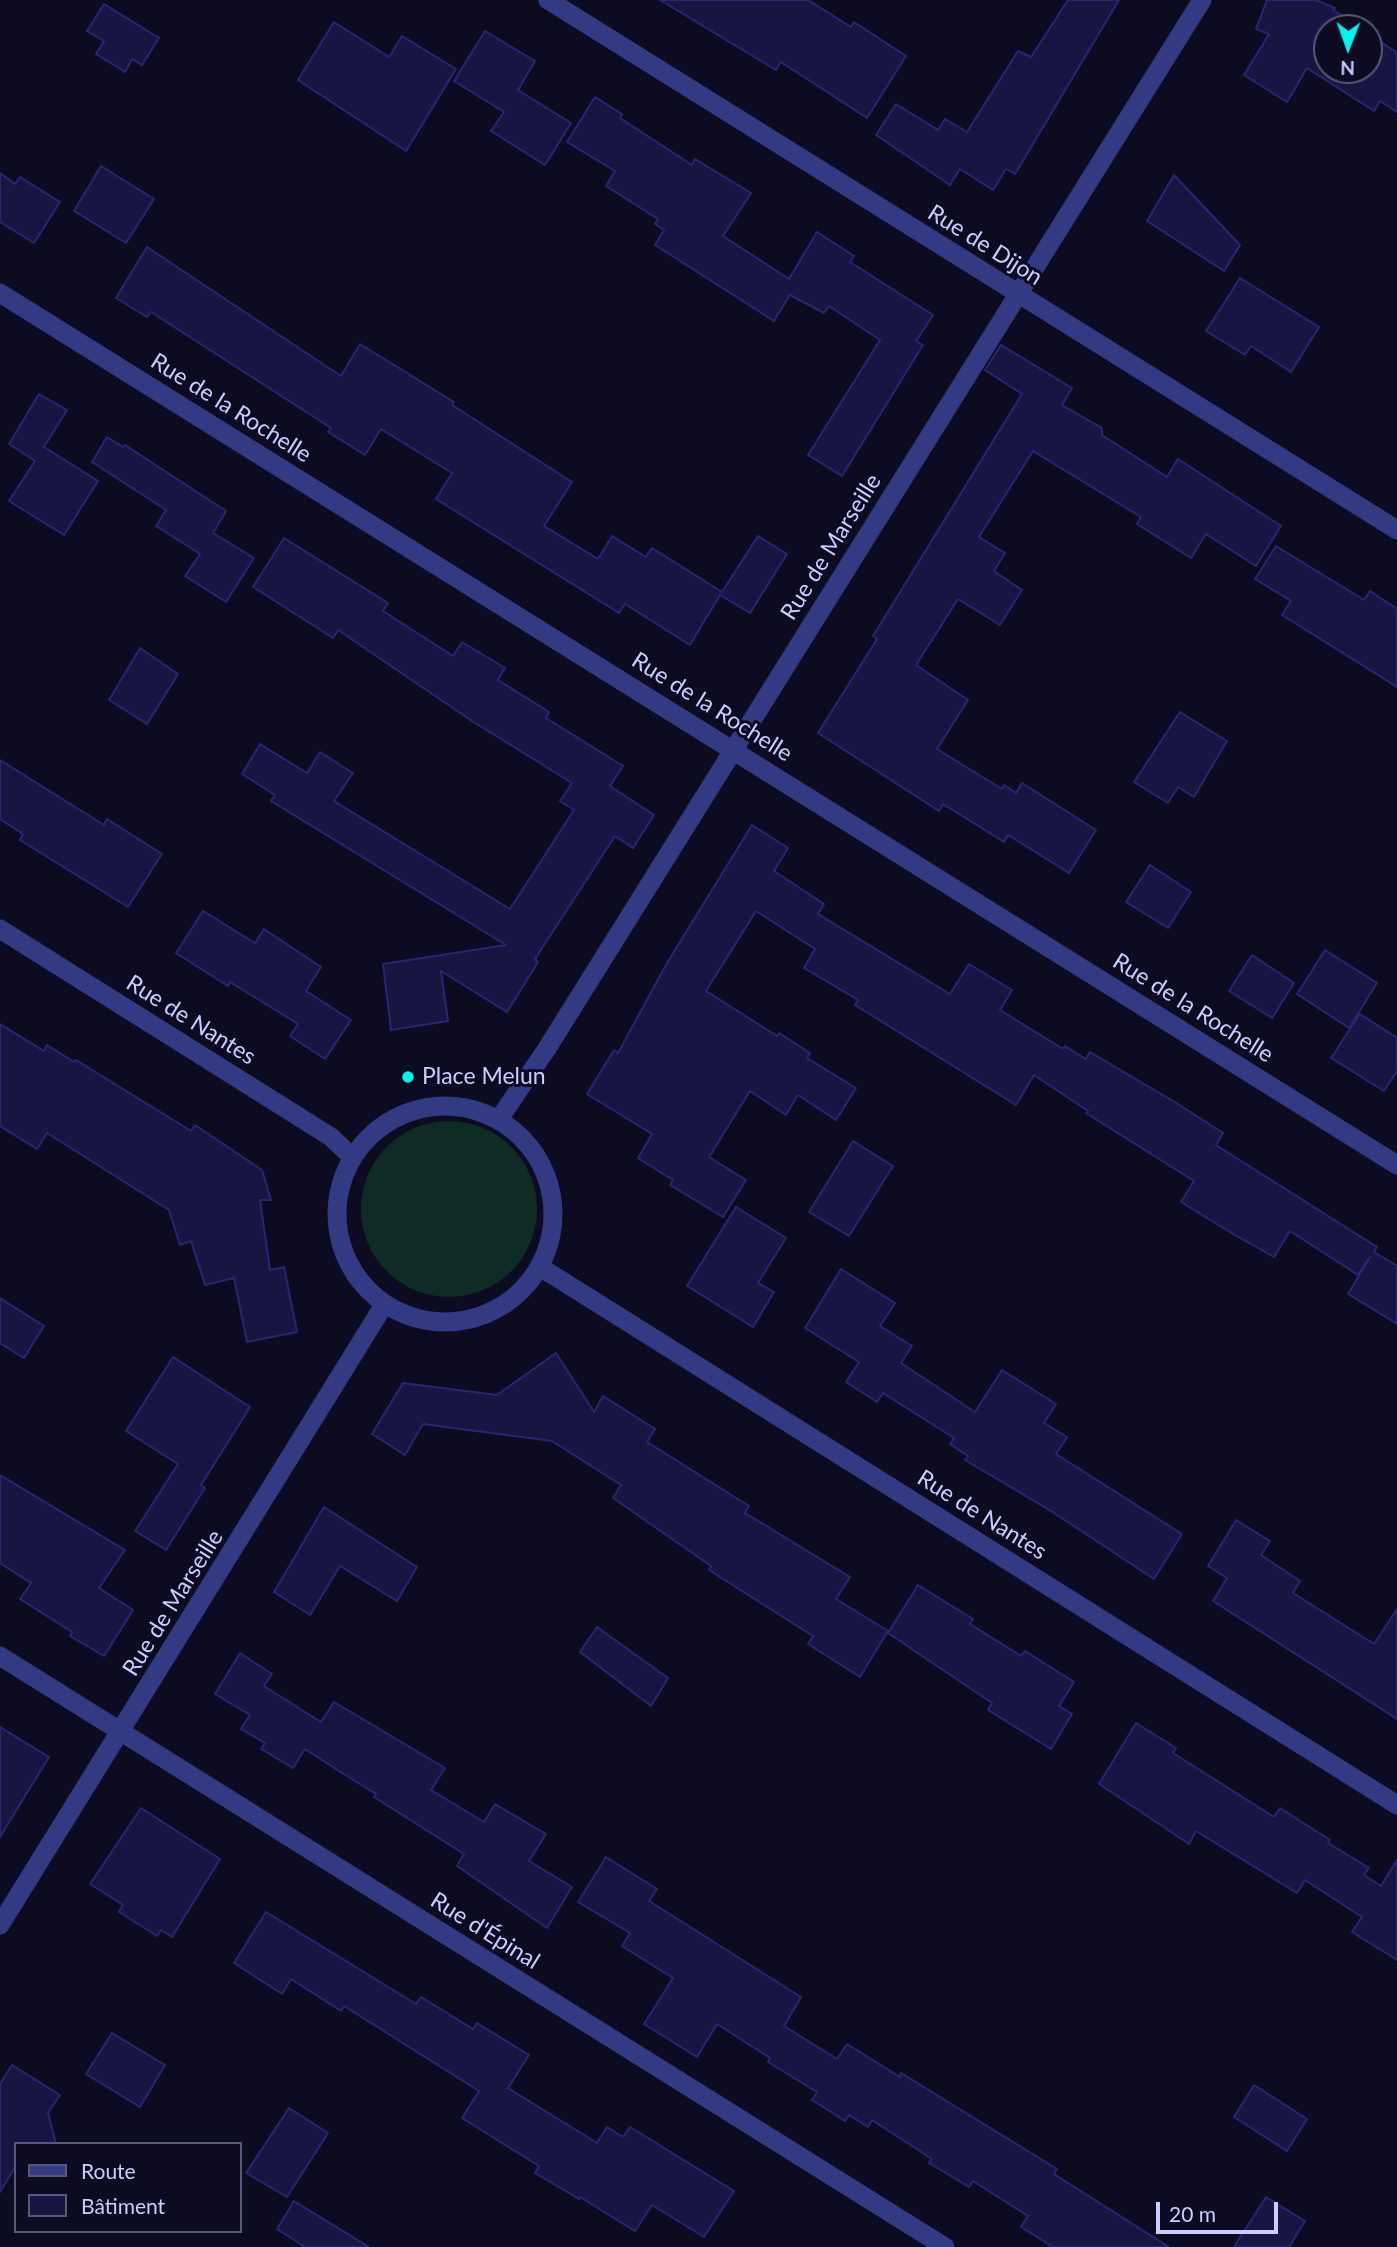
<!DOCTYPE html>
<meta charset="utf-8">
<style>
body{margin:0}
#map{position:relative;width:1397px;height:2247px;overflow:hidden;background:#0c0b21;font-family:Lato,sans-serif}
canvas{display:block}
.legend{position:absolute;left:14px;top:2142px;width:228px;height:91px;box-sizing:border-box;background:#0c0b21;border:2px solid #58587a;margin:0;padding:9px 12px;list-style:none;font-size:21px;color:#cbccff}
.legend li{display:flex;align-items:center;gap:14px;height:35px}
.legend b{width:35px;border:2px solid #58587a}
.north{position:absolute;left:1313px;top:14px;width:70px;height:70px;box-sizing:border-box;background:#0c0b21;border:2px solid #58587a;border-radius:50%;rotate:181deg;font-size:19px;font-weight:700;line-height:28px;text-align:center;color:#cbccff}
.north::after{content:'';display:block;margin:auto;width:24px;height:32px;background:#00f6ed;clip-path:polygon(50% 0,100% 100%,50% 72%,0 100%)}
.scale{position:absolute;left:1156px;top:2202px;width:122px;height:32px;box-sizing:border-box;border:4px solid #cbccff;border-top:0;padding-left:9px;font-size:21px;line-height:24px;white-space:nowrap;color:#cbccff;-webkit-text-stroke:5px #0c0b21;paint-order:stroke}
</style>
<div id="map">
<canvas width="1397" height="2247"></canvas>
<ul class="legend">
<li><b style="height:9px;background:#323a84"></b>Route</li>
<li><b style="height:19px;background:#181543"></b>Bâtiment</li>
</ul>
<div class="north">N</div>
<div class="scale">20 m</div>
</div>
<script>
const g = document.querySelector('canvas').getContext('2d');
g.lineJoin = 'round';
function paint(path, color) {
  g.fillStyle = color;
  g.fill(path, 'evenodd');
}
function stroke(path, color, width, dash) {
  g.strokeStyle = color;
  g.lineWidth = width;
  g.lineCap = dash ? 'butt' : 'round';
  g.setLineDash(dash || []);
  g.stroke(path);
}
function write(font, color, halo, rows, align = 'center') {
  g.font = font + ' Lato,sans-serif';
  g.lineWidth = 6;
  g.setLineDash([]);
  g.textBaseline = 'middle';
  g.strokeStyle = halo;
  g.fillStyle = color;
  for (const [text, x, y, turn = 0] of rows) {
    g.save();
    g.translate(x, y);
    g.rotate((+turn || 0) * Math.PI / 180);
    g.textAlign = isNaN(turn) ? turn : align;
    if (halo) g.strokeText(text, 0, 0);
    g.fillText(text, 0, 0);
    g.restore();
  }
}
const green = new Path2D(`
 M361 1209a88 88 0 1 1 176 0a88 88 0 1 1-176 0Z`);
const building = new Path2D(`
 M660,0H808L851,27L854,22L906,56L867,118L781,62L776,70Z
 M1068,0H1119L1015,174L1006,169L993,190L960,169L950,185L876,135L896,104L938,130L945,119L967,132L1018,51L1031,57Z
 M1267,0H1316L1335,8L1333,10L1360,28H1327V70H1369V34L1397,53V112L1380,101L1374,111L1307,68L1287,102L1244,75L1269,34L1256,29Z
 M104,4L159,38L142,65L132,59L125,72L96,54L104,41L87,31Z
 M334,22L389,57L402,36L456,69L406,151L298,80Z
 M485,31L535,61L518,90L571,123L545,165L491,131L504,112L454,81Z
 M595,97L622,114L620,118L692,165L695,159L751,193L723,236L789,279L817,232L854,256L850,262L933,315L916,341L923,345L842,476L808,455L880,340L829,306L824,313L790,295L774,321L655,245L664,230L655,224L658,219L606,186L615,171L567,142Z
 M101,166L154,199L126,243L74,211Z
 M0,173L15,184L20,177L60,202L34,243L0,222Z
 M1174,175L1240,245L1224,271L1147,221Z
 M147,247L341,376L360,344L454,402L452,405L572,482L544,526L598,559L612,536L646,557L652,548L722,592L758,536L787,554L750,613L720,595L690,645L625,604L619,613L436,499L452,473L381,429L365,455L328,432L331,428L151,312L147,317L116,298Z
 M1240,278L1319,327L1291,372L1251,346L1245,355L1206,331Z
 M1001,345L1072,388L1062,405L1102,428V435L1167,477L1178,459L1281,526L1256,566L1206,534L1191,558L1137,524L1141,517L1033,451L979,537L1005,553L994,571L1022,590L1000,625L958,599L916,665L968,700L937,749L1002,789L1004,785L1016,793L1022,783L1096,830L1069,873L1008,835L1004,842L943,804L939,811L818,733L877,639L873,636L1022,394L985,370Z
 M39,394L67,410L44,447L98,481L64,535L9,501L35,461L9,444Z
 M107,437L123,447L125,445L226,511L213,533L254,558L226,602L185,576L200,554L156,526L166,510L92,462Z
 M284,538L388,603L383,611L453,656L462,642L505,668L498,680L549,712L546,718L623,766L610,786L654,815L633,848L615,836L535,959L538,962L507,1012L441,971L448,1021L391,1030L383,964L506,945L271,801L275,795L242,774L260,744L307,773L320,752L353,773L334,801L510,909L574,810L560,801L572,783L472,721L338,630L333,638L253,587Z
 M1276,546L1364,600L1370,591L1397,609V687L1282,615L1291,601L1255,579Z
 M140,648L178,674L147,724L109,700Z
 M1180,712L1227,741L1194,797L1178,787L1168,803L1134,782Z
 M0,760L104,825L107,819L162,854L128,907L20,840L23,834L0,819Z
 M752,825L788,848L774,871L824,904L818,914L950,994L969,964L1012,990L1000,1010L1063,1049L1065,1046L1086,1059L1090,1052L1178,1104L1223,1133L1216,1145L1377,1247L1374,1252L1397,1266V1324L1348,1294L1370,1257L1358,1275L1290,1231L1274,1257L1233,1234L1181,1202L1194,1181L1086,1113L1088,1111L1034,1075L1016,1105L855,1005L858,1000L804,968L815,949L756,911L706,991L777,1036L779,1033L810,1053L807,1058L856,1088L836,1120L798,1095L786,1115L750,1091L709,1157L746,1180L723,1217L670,1185L673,1180L638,1158L652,1134L587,1094L614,1050L618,1053L667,963Z
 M1150,865L1191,892L1168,928L1126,902Z
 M203,911L255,943L264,929L321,967L306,991L351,1020L325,1059L290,1036L298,1024L230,982L228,986L176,953Z
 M1325,950L1377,983L1349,1028L1297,994Z
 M1252,955L1294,983L1272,1018L1229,991Z
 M1360,1014L1397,1038V1071L1384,1091L1331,1058Z
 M0,1024L44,1051L47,1045L74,1062L76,1060L191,1131L195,1125L262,1170L271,1200H260L270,1270L284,1267L297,1332L247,1342L234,1278L205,1285L191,1241L180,1245L169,1210L47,1133L37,1149L0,1126Z
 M853,1141L893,1166L849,1236L809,1212Z
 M736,1207L786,1238L758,1283L774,1292L753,1327L687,1286Z
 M841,1269L895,1303L880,1326L912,1346L901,1363L975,1412L1002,1370L1056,1404L1044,1423L1067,1437L1056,1454L1182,1534L1154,1579L1051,1511L965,1460L968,1456L950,1444L954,1438L883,1393L877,1402L846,1382L859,1362L805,1328Z
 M0,1298L44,1326L24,1358L0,1343Z
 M556,1353L594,1412L603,1396L655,1429L647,1442L749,1506L745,1513L850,1577L836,1599L888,1631L860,1677L808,1644L813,1636L709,1570L711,1566L613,1498L621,1485L552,1441L423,1424L405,1455L372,1434L403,1383L497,1395Z
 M173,1357L250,1407L201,1485L205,1488L166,1550L135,1531L178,1464L126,1431Z
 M0,1475L125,1550L99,1588L133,1610L104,1656L70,1636L72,1632L20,1599L31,1583L0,1563Z
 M324,1507L417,1567L397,1601L340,1566L310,1615L274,1592Z
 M1236,1520L1270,1541L1261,1555L1300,1581L1293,1593L1374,1644L1397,1609V1719L1213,1601L1227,1578L1208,1566Z
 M918,1585L973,1619L970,1624L1021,1656L1025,1651L1074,1682L1059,1706L1072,1714L1051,1749L988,1710L992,1703L888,1633Z
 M597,1627L668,1678L651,1706L580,1652Z
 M240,1653L272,1674L264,1686L321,1722L334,1702L445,1768L431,1790L484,1822L495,1804L546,1834L529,1861L572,1887L547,1928L457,1866L464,1854L374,1797L376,1794L339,1771L305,1749L293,1768L261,1749L265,1743L241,1729L250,1715L215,1694Z
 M1136,1723L1176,1748L1173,1753L1274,1817L1280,1808L1330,1840L1328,1843L1369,1868L1364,1875L1381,1886L1397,1860V1960L1352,1932L1362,1917L1305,1880L1297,1893L1196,1831L1189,1844L1099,1784Z
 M0,1727L49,1757L0,1837Z
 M141,1808L220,1859L172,1937L161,1930L157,1936L119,1912L123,1905L90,1884Z
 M606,1857L657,1889L649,1901L801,1997L784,2026L837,2059L847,2044L900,2077L901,2073L1057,2169L1054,2174L1169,2247H1053L1021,2227L1028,2216L973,2181L969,2187L929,2163L932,2159L872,2120L868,2127L849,2115L845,2121L812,2100L817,2092L768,2062L770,2058L717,2024L697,2057L644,2024L673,1978L622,1946L630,1933L578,1902Z
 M266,1912L416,2004L421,1997L473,2029L477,2023L529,2055L508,2088L597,2143L607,2127L623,2137L630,2127L734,2191L704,2237L652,2205L635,2231L580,2197L579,2199L535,2173L539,2166L462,2118L479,2091L344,2006L341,2011L291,1979L282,1994L234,1963Z
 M112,2033L165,2065L140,2107L86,2074Z
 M12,2065L60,2095L48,2113L56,2144H16V2166L0,2192V2084Z
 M1254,2085L1307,2119L1287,2151L1234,2117Z
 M289,2108L328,2133L287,2197L246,2173Z
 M1266,2197L1305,2221L1289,2247H1234Z
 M294,2201L369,2247H305L277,2229Z`);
const minor = new Path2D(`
 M548,0L1397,530
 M0,293L1397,1165
 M0,929L331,1137L352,1157
 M337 1214a108 108 0 1 1 216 0a108 108 0 1 1-216 0Z
 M499,1119L546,1050L1202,0
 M540,1267L1397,1805
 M0,1656L945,2247
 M0,1925L384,1305`);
const markers = [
 [408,1077,7,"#00f6ed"]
];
const streetNames = [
 ["Rue de Dijon",985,245,32],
 ["Rue de la Rochelle",231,408,32],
 ["Rue de Marseille",831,547,-58],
 ["Rue de la Rochelle",712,707,32],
 ["Rue de la Rochelle",1193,1008,32],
 ["Rue de Nantes",191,1020,32],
 ["Rue de Nantes",982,1515,32],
 ["Rue de Marseille",173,1603,-58],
 ["Rue d'Épinal",485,1931,32]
];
const poiNames = [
 ["Place Melun",422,1077]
];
paint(green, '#0e2b26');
paint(building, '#181543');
stroke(building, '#2a2571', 2);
stroke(minor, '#323a84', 19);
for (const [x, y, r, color] of markers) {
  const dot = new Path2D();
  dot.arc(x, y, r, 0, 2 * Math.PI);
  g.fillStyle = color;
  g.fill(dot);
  stroke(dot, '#0c0b21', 2.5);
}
write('23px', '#cbccff', '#0c0b21', streetNames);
write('23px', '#cbccff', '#0c0b21', poiNames, 'left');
</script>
